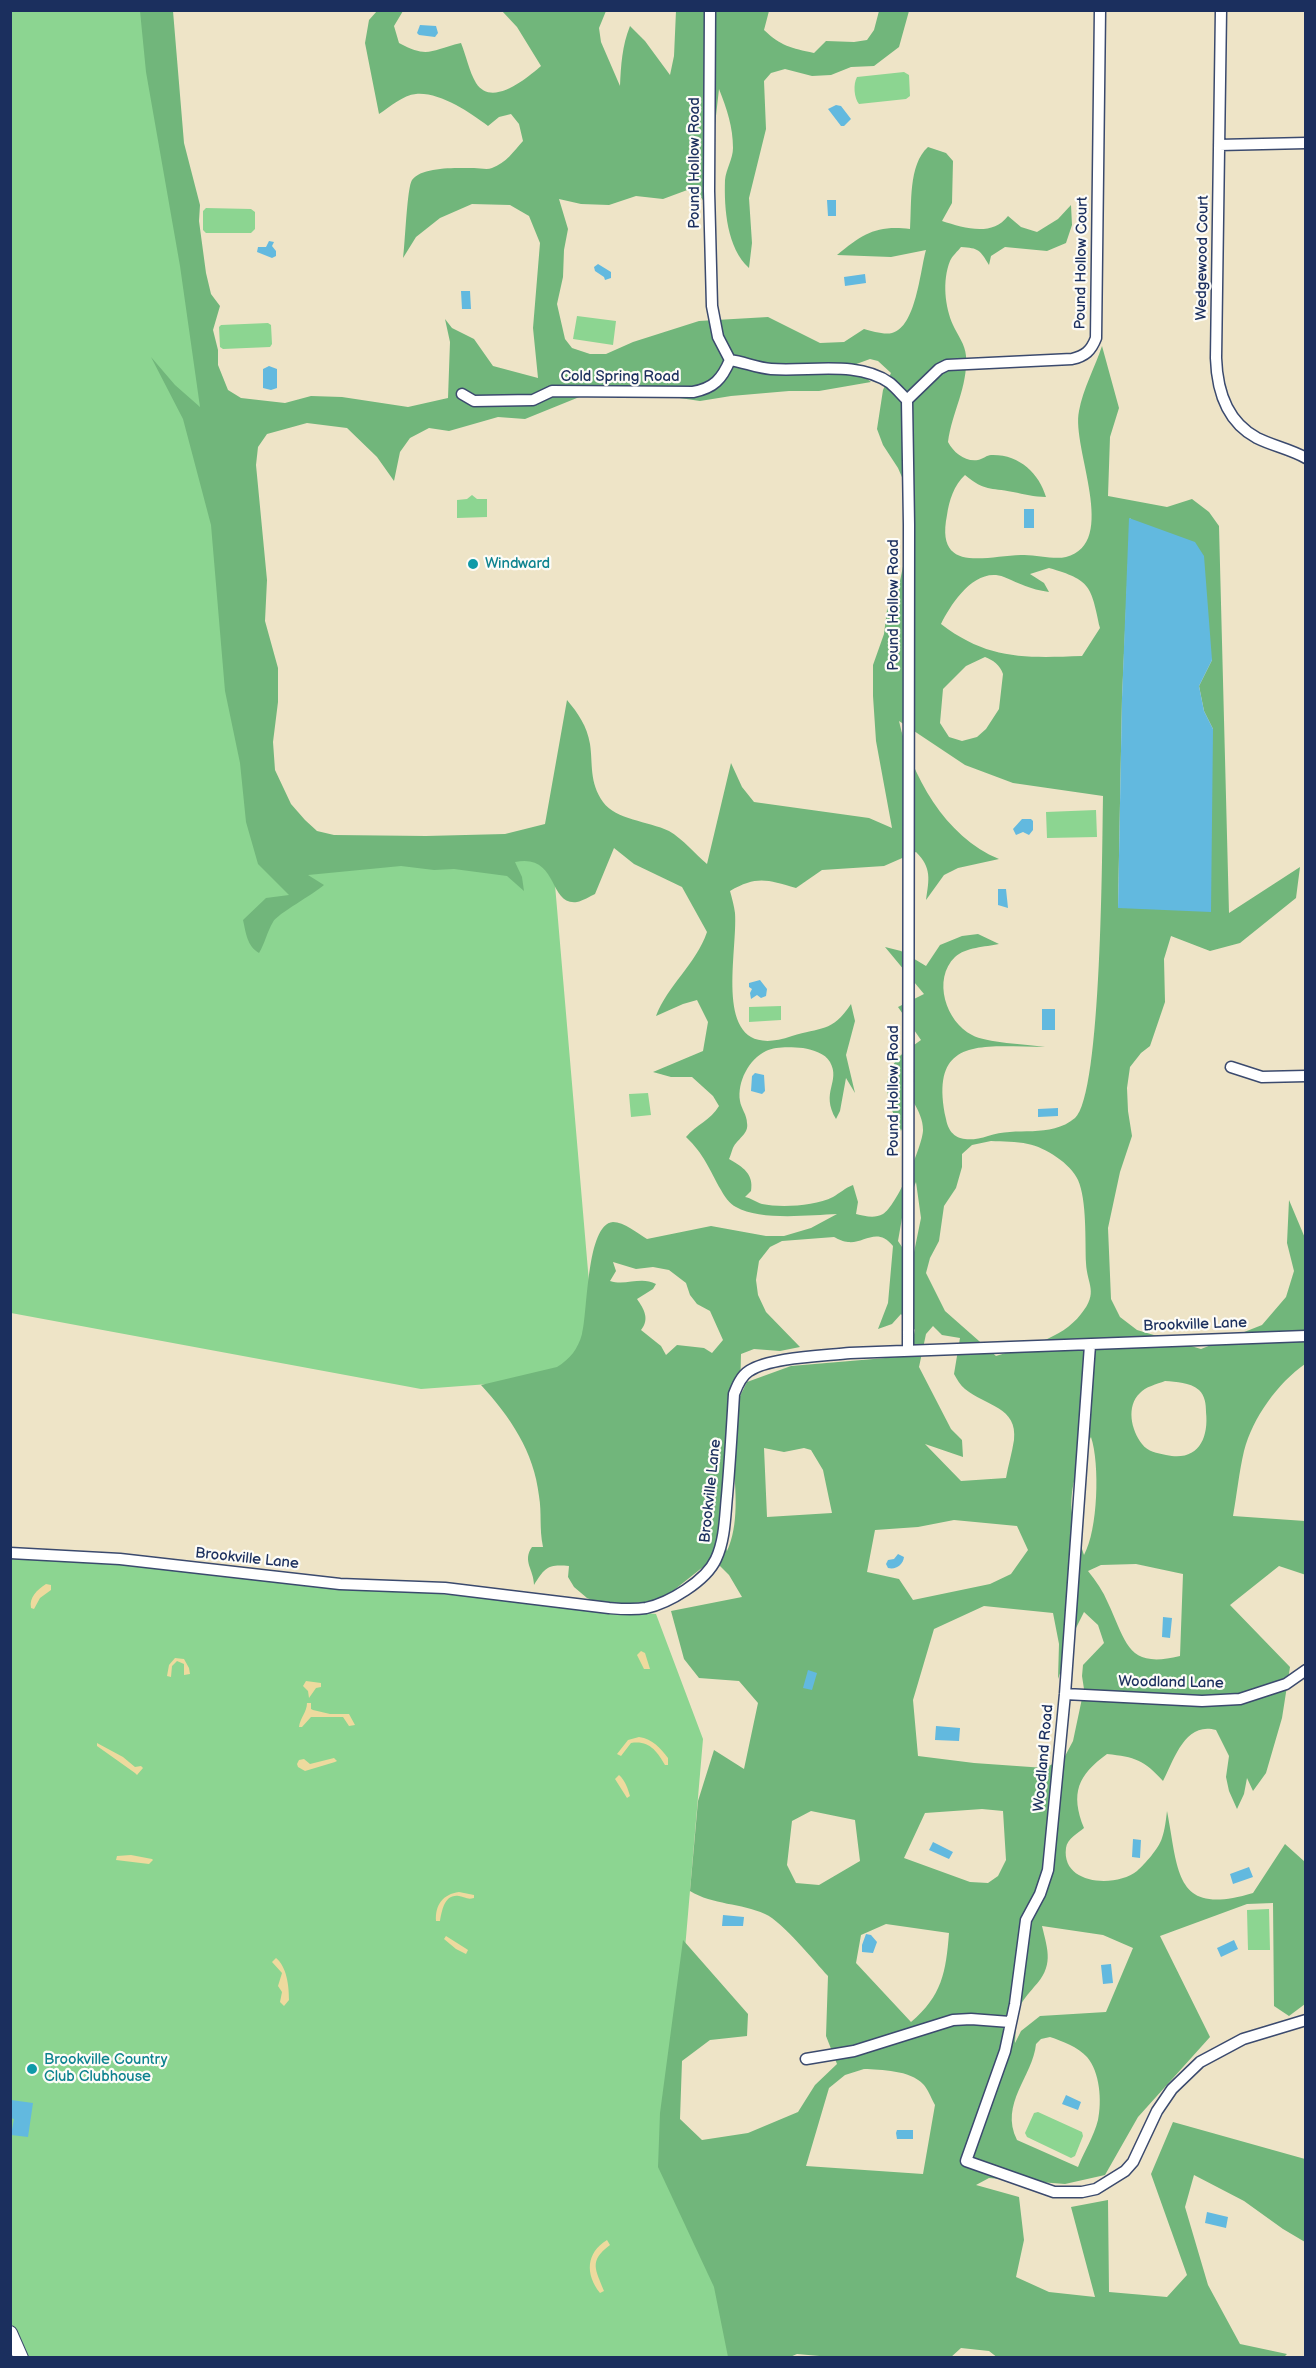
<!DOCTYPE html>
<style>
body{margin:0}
#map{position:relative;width:1316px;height:2368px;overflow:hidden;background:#eee4c7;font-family:"Balsamiq Sans",sans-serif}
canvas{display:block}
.frame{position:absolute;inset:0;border:12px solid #1b2f5e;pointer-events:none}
</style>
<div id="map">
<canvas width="1316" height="2368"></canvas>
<div class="frame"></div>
</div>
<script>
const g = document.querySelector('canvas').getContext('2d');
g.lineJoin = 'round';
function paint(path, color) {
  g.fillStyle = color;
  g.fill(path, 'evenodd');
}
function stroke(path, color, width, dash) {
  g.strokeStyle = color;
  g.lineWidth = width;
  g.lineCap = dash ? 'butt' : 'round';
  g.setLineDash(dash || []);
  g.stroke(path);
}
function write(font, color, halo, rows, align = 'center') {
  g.font = font + ' "Balsamiq Sans",sans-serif';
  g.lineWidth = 4.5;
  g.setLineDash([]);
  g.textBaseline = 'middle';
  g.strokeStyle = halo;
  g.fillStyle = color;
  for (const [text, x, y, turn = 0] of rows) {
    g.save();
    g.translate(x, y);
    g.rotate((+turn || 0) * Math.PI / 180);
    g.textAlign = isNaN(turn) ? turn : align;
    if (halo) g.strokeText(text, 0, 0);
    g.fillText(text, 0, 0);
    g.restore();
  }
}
const green = new Path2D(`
 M10,11H158L276,859L551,838L597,1376L421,1389L11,1313Z
 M904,72L909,75L910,96L906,99L859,104C854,98 853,84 857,77Z
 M206,208L251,209L255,212V229L251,233H206L203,230V211Z
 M577,316L616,321L613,345L573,339Z
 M268,323L271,325L272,344L270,347L223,349L220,347L219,327L221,325Z
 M472,495L477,499H487V517L457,518V500L467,499Z
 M1096,810L1097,837L1047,838L1046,812Z
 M781,1006V1020L749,1022V1007Z
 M648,1093L651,1115L631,1117L629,1094Z
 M11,1554L656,1614L703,1739L667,2159L741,2357L25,2358L11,2322Z
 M1269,1909L1270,1950H1248L1247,1910Z
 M1038,2112L1082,2132L1083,2136L1075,2156L1071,2158L1027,2137L1025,2133L1034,2113Z`);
const forest = new Path2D(`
 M140,11H173L184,143L200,205L199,221L206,273L211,294L220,306L213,330L218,350V365L228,390L241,398L285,403L311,396L342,397L408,407L448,398L450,342L445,319L452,328L474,339L493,366L538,378L533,328L540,243L529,216L510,205L472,204L440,218L416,237L403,258C405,245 407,187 412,180C422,166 459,168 474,168C480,168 487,170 492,168C506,163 514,151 523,141L519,124L511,114L499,117L488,126C469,112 440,92 416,94C403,95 390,107 379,114L365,43L369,20L377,11H403L394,26L399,43C429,59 430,50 461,43C466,55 469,71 476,83C492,108 527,78 541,66L517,27L502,11H606L599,28L601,42L620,86C621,65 622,46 630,26L645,41L670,75L674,56L676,11H769L764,30C781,46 791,48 814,53L826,41L854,42L867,40L874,30L879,11H909L899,47L874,66L851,67L831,75L812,76L785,69L771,73L764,81L766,129L749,198L752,243L749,268C727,248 724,209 725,180C726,169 733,159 733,148C733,127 727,109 719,89L706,205L697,191L690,189L663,199L636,196L609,205L581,204L559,199L568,229L564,250L563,277L557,304L565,339L572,348L590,354H606L633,342L699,321L768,317L820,343L844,342L864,329C872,331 884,335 892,333C916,327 920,271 926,250L891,257L837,255C863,234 876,225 910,229C912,204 908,165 928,147L946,153L953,161L952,203L942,221C964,228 992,237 1008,216L1021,227L1037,232L1058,219L1071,205L1072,225L1066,243L1047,251L1005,247L991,256L989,265C980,250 979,248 961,247C958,251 952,256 950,261C942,281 945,307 953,325C958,336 965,344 966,356C968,387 952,412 948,442C954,453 965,462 978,460C983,459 987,455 991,455C1019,454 1039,473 1046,497C1034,497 1024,494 1013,492C989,487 986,492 965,475C954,485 949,501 947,515C935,574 985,556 1021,555C1035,554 1053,560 1066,557C1120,543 1071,448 1079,411C1083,389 1095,367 1102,346L1119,408L1110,437L1108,496L1167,507L1192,499L1209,512L1219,526L1229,913L1300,867L1296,898L1240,943L1210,951L1171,936L1164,959L1165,1002L1150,1046L1141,1053L1130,1067L1127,1088L1128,1111L1132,1136L1120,1172L1108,1228L1111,1299L1120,1317L1137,1330L1201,1349L1262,1325L1286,1297L1294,1271L1287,1243L1289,1200L1305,1238V1364C1278,1383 1253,1417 1244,1451C1239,1472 1237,1494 1233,1516L1305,1521L1306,1575L1279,1566L1230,1605L1290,1667L1282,1718L1266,1773L1253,1791L1247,1778L1244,1794L1237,1809L1229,1791L1226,1777L1229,1756L1216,1730C1185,1721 1174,1760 1163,1781C1144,1760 1135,1757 1107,1754C1078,1775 1070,1793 1084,1828C1078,1833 1067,1839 1066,1848C1061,1885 1116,1888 1137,1871C1145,1864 1159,1848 1162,1838C1165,1830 1166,1819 1167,1811C1179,1872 1174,1917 1253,1893L1285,1844L1305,1862V2004L1289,2016L1274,2006L1273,1903L1247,1904L1160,1936L1210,2037L1138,2117L1105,2175L1065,2184L989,2178L976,2185L1019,2197L1024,2240L1016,2277L1049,2292L1095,2297L1071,2207L1108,2200L1109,2292L1167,2297L1187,2275L1151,2174L1173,2122L1305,2159V2242L1283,2229L1244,2201L1194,2175L1185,2207L1208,2285L1240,2344L1287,2354L1284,2357L998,2358L989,2351L961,2348L950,2358H842L797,2354L790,2357H728L714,2287L658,2167L660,2113L683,1940L748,2014L747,2036L710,2040L682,2061L680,2119L702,2140L748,2133L798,2112L815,2085L837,2064L826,2036L828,1976C814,1961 783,1922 765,1914C741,1903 713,1905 690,1891L698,1801L714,1750L744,1769L758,1703L739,1681L699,1678L684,1659L671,1611L742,1597L729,1575L713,1559L664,1598L649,1602L603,1605L587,1598L574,1587L568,1577L569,1566C548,1564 545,1567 534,1585C534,1570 522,1561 532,1547H543C539,1527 542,1514 539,1496C534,1451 510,1417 481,1385L557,1367C570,1359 578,1349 582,1334C588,1313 586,1224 613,1222C624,1222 637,1233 647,1239L711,1226L766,1236H784L811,1228L837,1214C810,1215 760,1221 736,1207C730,1204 724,1196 721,1190C709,1169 704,1154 686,1137C696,1125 711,1120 719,1106L713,1096L692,1077H671L653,1072L703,1051L708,1022L697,1000L683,1004L656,1016C668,985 696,964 707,932L682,887L634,864L614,848L595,894C590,896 583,901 577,902C548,906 559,853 515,862L522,877L524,891L507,876L454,869L434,870L401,866L308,875L324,885C314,894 277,914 273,922C267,932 265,943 259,953C247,946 246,933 243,920L266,898L289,895L258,864L246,822L240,763L225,691L211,525L183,419L151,357L175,385L200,407L180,266L146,72ZM870,359L878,361L891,373L883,390L877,429L883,445L898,468L915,507L899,586L887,610L884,634L873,665V696L876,741L892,828L869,818L754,802L742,787L731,763L707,864C695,854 683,839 669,831C648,821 616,820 603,802C589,782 593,764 590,744C587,726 578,713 567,700L545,824L505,834L426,836L334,835L317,831L305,820L291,804L275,770L273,742L278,702V668L265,621L267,580L256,465L258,447L267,434L307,423L347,428L377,457L394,481L400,452L410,438L429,428L449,431L498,417L525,419L604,387L700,401L731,396L789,391H819L871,382L851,366ZM1130,518L1212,660L1199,686L1204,711L1213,729L1118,908L1122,698ZM1049,568C1091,580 1091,586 1100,628L1082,656C1025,658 988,660 941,624C951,604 975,566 1004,577C1021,584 1029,589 1049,592L1044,583L1030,574ZM985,657C993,660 1000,665 1003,674L999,709L986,729L977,737L962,741L949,737L940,723L943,689L966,666ZM899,721L965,765L1013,783L1103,796C1102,845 1102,1095 1075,1118C1050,1139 1016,1126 988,1136C969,1142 950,1142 946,1119C928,1034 984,1047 1045,1047C1026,1044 986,1043 972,1035C946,1022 932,979 955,957C966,947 985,947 999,944L978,934L962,936L940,945L926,966L901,951L885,947L924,994L898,1007L921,1040C913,1046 901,1053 895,1062C879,1086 891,1108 901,1131L914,1103C919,1112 923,1120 923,1130C923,1145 896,1207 883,1214C874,1219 865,1216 856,1214L858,1202L853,1185C845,1188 840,1193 833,1197C815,1206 781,1208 762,1204C756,1202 751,1198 745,1197L751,1191C754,1174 743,1167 729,1159C731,1155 732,1149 734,1146C739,1138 749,1133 747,1123C747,1115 741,1108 740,1101C737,1082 749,1059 766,1051C776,1046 792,1047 803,1048C813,1050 825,1053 830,1062C841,1082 820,1092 836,1119L840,1111L846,1078L855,1093L846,1055L855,1021L851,1004C832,1033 820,1027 792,1036C709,1065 738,957 735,913C734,906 732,898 730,891C757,875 768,880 796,888L822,870L884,866L916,852C932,868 929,879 926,900L944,875L958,868L999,859C945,837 911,775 899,721ZM991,1141C1003,1142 1016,1141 1028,1144C1045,1147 1071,1164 1078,1180C1087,1200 1085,1241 1086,1263C1087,1285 1099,1292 1081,1314C1061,1340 1026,1346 996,1356L945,1311L926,1273L930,1258L939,1241L944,1206L956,1188L962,1167V1154L972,1145ZM916,1182L921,1218L912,1262L898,1241L902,1218ZM834,1237C838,1239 844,1242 848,1242C864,1244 877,1226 893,1246L888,1303L878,1329L892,1324L901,1314L915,1330L909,1356L791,1366L747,1382L740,1396L741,1354L754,1349L780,1351L800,1347L766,1312L758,1295L756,1280L759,1261L770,1247L782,1241ZM613,1262L636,1269L653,1267L669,1270L686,1283L690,1295L697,1304L710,1311L723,1340L712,1353L704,1348L677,1345L666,1355L661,1346L641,1330C650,1319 644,1309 637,1299L653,1289L656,1284C641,1276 626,1286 610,1281L616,1271ZM933,1326L942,1335L960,1338L954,1374C957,1379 960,1385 965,1389C986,1406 1018,1407 1014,1440C1012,1453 1008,1466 1006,1478L961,1481L925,1444L963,1457L962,1440L951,1429L919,1367L926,1334ZM1165,1381C1177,1382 1189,1382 1199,1390C1205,1396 1206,1404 1206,1412C1209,1440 1197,1462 1166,1455C1157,1453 1148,1452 1142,1444C1131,1430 1126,1406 1140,1393C1145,1387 1157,1384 1165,1381ZM1091,1437C1100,1464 1098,1530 1084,1555C1080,1542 1073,1527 1072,1514C1069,1487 1079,1460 1091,1437ZM764,1448L784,1452L804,1448L811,1450L823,1470L832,1513L767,1517ZM733,1461C736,1489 739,1526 727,1551C718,1516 720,1494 733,1461ZM954,1520L1017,1526L1028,1550L1011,1574L990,1584L913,1600L899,1579L867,1572L875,1530L918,1527ZM1136,1564L1183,1574L1180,1656C1127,1669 1127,1643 1108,1603C1103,1591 1096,1581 1088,1571L1101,1565ZM984,1606L1053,1613L1059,1644L1058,1679L1075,1630L1084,1612L1098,1625L1104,1643L1083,1665L1082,1676L1084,1689L1073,1741L1064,1758L1045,1768L974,1763L918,1756L913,1700L934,1629ZM982,1809L1003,1811L1006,1860L998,1876L988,1883L970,1882L904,1858L925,1813ZM811,1811L855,1820L860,1861L819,1885L796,1883L787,1865L792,1821ZM886,1924L949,1933C946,1972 942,1996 911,2022L856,1963L861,1935ZM1042,1926L1103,1935L1133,1948L1106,2012L1040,2016L1021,2031L1015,2043C1016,2033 1015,2019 1018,2010C1021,2002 1029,1993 1034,1987C1054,1966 1048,1951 1042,1926ZM1050,2037C1062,2041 1078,2047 1087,2057C1100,2072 1102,2101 1098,2120C1094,2136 1084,2152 1078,2167L1017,2140C999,2104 1033,2076 1036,2044L1041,2039ZM864,2069C881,2070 910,2070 923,2084C928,2089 931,2098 935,2105L923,2174L806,2166L829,2088L845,2075Z`);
const sand = new Path2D(`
 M46,1584L51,1585V1590L40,1598L34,1609L31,1608C29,1597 37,1590 46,1584Z
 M641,1651L645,1653L650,1669H644L637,1655Z
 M175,1658L184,1659L189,1668L190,1674L184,1675V1664L177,1661L172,1666L171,1677L167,1676L169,1665Z
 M306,1681L321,1683V1687L316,1688L309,1698L308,1691L303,1686Z
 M307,1703H311V1709L313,1710L330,1714H349L355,1725L349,1726L343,1717H311L302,1727H299C300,1718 307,1712 307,1703Z
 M639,1737C653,1739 660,1748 668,1758V1765H665C657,1751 649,1740 631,1743L621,1756L617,1754L628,1740Z
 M97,1743L123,1757L135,1767L141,1766L143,1768L137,1775L135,1773L97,1746Z
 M334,1758L337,1761L335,1762L305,1771L298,1767L297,1764L299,1760L304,1759L310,1764Z
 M619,1775C625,1780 628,1789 630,1796L627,1798L615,1779Z
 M131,1855L152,1859L153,1860L149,1864L116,1860L117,1856Z
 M459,1892L474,1895V1898C467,1900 465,1897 459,1896C444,1894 442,1911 440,1921H436C435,1905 443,1894 459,1892Z
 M446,1936L465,1948L468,1950L466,1954L456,1949L444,1939Z
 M276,1958C287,1967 289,1986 289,2000L284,2006L280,2002L282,1992L278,1986L282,1973L272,1962Z
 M607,2240L610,2245C588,2261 596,2270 604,2291L600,2293C585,2274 586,2253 607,2240Z`);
const water = new Path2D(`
 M420,25L436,26L438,33L435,37L419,35L417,33Z
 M836,105L841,106L851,119L844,126H841L828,109Z
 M827,200H836V216H828Z
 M269,241L274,242L272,246L276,251V256L272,258L257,252L258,247H266Z
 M598,264L611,272V278L605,280L604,277L595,271L594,267Z
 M865,274L866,283L845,286L844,277Z
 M461,291H470L471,309H462Z
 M269,366L277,369V388L271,390L263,388V369Z
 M1024,509H1034V528H1024Z
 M1129,518L1195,542L1204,556L1212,660L1199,686L1204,711L1213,729L1211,912L1118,908L1122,698Z
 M1022,819H1031L1033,821V830L1029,835L1023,832L1016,835L1013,829Z
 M998,889H1006L1008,908L998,905Z
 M760,980L767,989L766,996L761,998L757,995L751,999L750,993L752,989L749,987V983Z
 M1042,1009H1055V1030H1042Z
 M755,1073L764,1075L765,1091L762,1094L751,1091L752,1076Z
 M1058,1108V1116L1038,1117V1109Z
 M898,1554L904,1557C903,1565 896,1570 888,1568L886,1564L888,1560L894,1559Z
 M1163,1617L1172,1618L1170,1638L1162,1637Z
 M808,1670L817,1673L812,1690L803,1688Z
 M936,1726L960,1728L959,1741L935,1740Z
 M1133,1839L1141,1840L1140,1858L1132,1857Z
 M933,1842L953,1852L949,1859L929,1850Z
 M1249,1867L1253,1877L1233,1884L1230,1874Z
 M723,1915L744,1917L743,1926H722Z
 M866,1934L871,1935L877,1942L873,1953L862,1952V1945Z
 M1234,1940L1238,1949L1221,1957L1217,1948Z
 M1111,1964L1113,1983L1103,1984L1101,1965Z
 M1066,2095L1081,2102L1078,2110L1062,2104Z
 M11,2100L33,2103L28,2137L11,2135L14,2119L11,2118Z
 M897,2130H913V2139H897L896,2133Z
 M1207,2212L1228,2217L1226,2228L1205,2223Z`);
const minor = new Path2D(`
 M710,10L709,191L712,306L718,337L730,360C744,362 757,368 771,369C810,372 857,360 890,383C896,388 902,395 907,400L909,525L908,1351
 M1221,10L1216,358C1217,390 1227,422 1257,438C1273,446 1290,449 1306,458
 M1219,145L1306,143
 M462,394L474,401L533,400L552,391L693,392C714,388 722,379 730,360
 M907,400L939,369L947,365L1072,359C1085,356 1091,351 1096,338L1100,10
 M1231,1067L1262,1077L1306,1076
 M1090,1345L1065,1694L1048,1870L1040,1894L1026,1920L1015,2004L1005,2051L966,2161L1054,2192H1082L1096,2189L1125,2171L1133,2162L1157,2111L1172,2089L1200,2062L1243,2039L1306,2020
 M10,1553L120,1559L340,1584L445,1588L609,1608C622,1609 633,1610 646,1608C669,1603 706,1581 716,1559C725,1540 725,1516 727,1496C730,1462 732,1428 734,1394C737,1386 741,1376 749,1371C770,1357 824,1356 850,1353L1306,1336
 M1065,1694L1202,1701L1240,1699L1286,1684L1306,1670
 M806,2059L854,2051L953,2020L971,2019L1010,2022`);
const major = new Path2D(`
 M10,2333L21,2358`);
const markers = [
 [473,564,6,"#0f9aa8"],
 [32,2069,6,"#0f9aa8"]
];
const streetNames = [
 ["Pound Hollow Road",695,163,-90],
 ["Wedgewood Court",1203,258,-89],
 ["Pound Hollow Court",1082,263,-89],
 ["Cold Spring Road",620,377],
 ["Pound Hollow Road",894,605,-90],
 ["Pound Hollow Road",894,1091,-90],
 ["Brookville Lane",1195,1325,-2],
 ["Brookville Lane",711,1491,-84],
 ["Brookville Lane",247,1559,6],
 ["Woodland Lane",1171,1683,1],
 ["Woodland Road",1044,1758,-85]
];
const cultureNames = [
 ["Windward",485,564],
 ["Brookville Country",44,2060],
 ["Club Clubhouse",44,2077]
];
paint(green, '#8cd591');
paint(forest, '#71b67b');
paint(sand, '#eeda9e');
paint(water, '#62b9df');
stroke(minor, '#3b4a6e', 13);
stroke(major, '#3b4a6e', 16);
stroke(minor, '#fff', 10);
stroke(major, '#fff', 14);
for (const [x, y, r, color] of markers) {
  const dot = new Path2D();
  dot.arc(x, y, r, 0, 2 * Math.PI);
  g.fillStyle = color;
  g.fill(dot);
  stroke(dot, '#fdfcf7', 2);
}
write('15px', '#1b2f5e', '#fdfcf7', streetNames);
write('15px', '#0d838f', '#fdfcf7', cultureNames, 'left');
</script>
